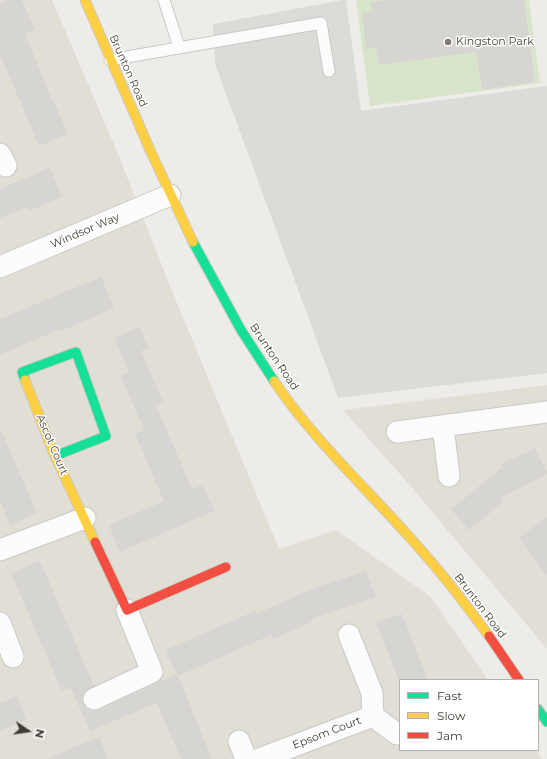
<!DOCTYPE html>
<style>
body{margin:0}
#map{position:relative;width:547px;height:759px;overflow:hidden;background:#edece8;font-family:Montserrat,sans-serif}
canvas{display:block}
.legend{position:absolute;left:399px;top:679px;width:140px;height:72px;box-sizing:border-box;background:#fff;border:1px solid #b3b1ae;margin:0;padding:5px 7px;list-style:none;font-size:12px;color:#423d35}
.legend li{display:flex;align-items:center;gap:8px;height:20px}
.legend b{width:20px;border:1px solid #b3b1ae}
.north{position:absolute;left:8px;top:711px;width:40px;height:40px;-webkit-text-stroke:3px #fff;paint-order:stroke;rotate:103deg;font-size:11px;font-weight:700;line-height:16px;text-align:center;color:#423d35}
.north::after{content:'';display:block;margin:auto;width:14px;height:18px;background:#423d35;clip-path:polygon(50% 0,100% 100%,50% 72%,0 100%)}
</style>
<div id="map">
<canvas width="547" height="759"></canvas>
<ul class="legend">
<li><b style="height:5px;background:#16e098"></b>Fast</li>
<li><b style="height:5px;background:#ffcf43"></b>Slow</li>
<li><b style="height:5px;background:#f24e42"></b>Jam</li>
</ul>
<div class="north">N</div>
</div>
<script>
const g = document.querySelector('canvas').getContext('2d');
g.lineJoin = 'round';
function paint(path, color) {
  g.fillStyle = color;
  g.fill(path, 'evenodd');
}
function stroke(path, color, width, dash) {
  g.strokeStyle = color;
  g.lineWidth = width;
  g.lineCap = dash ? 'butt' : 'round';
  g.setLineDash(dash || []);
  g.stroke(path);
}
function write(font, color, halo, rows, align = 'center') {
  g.font = font + ' Montserrat,sans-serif';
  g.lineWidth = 3;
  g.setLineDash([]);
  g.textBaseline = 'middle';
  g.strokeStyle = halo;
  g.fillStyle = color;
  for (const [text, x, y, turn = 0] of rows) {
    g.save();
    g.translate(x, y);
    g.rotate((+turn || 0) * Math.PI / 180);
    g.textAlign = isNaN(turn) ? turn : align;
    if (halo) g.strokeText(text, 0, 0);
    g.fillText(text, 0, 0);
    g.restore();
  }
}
const residential = new Path2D(`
 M0,0H52L118,154L172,291L279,549L336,530L430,596L488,680H400V750H536L542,759H0Z
 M547,385V649L413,489L343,410Z`);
const green = new Path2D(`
 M356,0H529L540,83L370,106Z`);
const parking = new Path2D(`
 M343,0H346L361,111L547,86V373L338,398L215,64L213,24Z`);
const building = new Path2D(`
 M8,0H22L35,30L25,34L52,100L53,99L68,134L39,146L0,54V3Z
 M387,0H524L535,82L482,90L476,52L379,65L376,48L366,49L362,13L372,12L370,2Z
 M50,168L62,197L29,211L27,207L0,218V189Z
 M101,277L114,308L61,331L60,329L0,355V319Z
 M139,327L149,348L141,351L163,402L156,405L192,489L203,485L214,511L120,552L109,525L164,501L135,434L144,430L121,376L129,372L114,338Z
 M0,428L37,513L10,525L0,500Z
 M535,448L547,472V474L499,498L503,502L469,530L451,509L503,467L501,464Z
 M547,517V576L519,538Z
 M40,561L94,686L84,692L82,698L83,704L87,709L93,711L99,710L177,674L166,650L255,611L256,614L314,588L366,571L376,597L311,619L312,622L273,639L271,635L178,676L212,759H181L157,703L90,731L71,688L62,691L11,573Z
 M402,614L422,665L428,680H399L376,622Z
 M17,696L26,720L0,731V703Z
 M99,737L108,759H47Z`);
const lane = new Path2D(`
 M164,0L179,47
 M110,60L321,23L329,71`);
const street = new Path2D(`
 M0,154L6,166
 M0,267L170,195
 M443,426L449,476
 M397,432L547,412
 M0,550L85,518
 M0,623L13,657
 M94,699L152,672L127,610
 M373,716L397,734
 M239,741L246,759
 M259,759L373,716L372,693L349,635`);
const fast = new Path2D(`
 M193,242L241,330L274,381
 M25,380L22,372L76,352L106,436L55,456
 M538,709L547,722`);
const slow = new Path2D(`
 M85,0L150,150L193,242
 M25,380L55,456L95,542
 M274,381C311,436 359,481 403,530C434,563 462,599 489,636`);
const jam = new Path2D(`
 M95,542L127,610L226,567
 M489,636L519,680`);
const markers = [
 [448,42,4,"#7e7a74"]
];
const poiNames = [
 ["Kingston Park",456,42]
];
const streetNames = [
 ["Brunton Road",128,71,66],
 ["Windsor Way",85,231,-23],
 ["Brunton Road",274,357,56],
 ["Ascot Court",52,445,67],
 ["Brunton Road",480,606,53],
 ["Epsom Court",327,733,-21]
];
paint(residential, '#e1ded6');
paint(green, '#d9e5ca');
paint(parking, '#dddbd8');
paint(building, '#d7d5d1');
stroke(lane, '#c9c8c4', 13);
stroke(street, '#c9c8c4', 23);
stroke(fast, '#ccc9bf', 11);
stroke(slow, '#ccc9bf', 11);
stroke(jam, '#ccc9bf', 11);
stroke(lane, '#fcfcfc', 11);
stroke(street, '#fcfcfc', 21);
stroke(fast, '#16e098', 9);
stroke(slow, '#ffcf43', 9);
stroke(jam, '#f24e42', 9);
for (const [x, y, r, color] of markers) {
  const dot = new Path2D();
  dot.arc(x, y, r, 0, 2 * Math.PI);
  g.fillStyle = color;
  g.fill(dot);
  stroke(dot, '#fff', 1.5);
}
write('11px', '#423d35', '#fff', poiNames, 'left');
write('11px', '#423d35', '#fff', streetNames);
</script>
